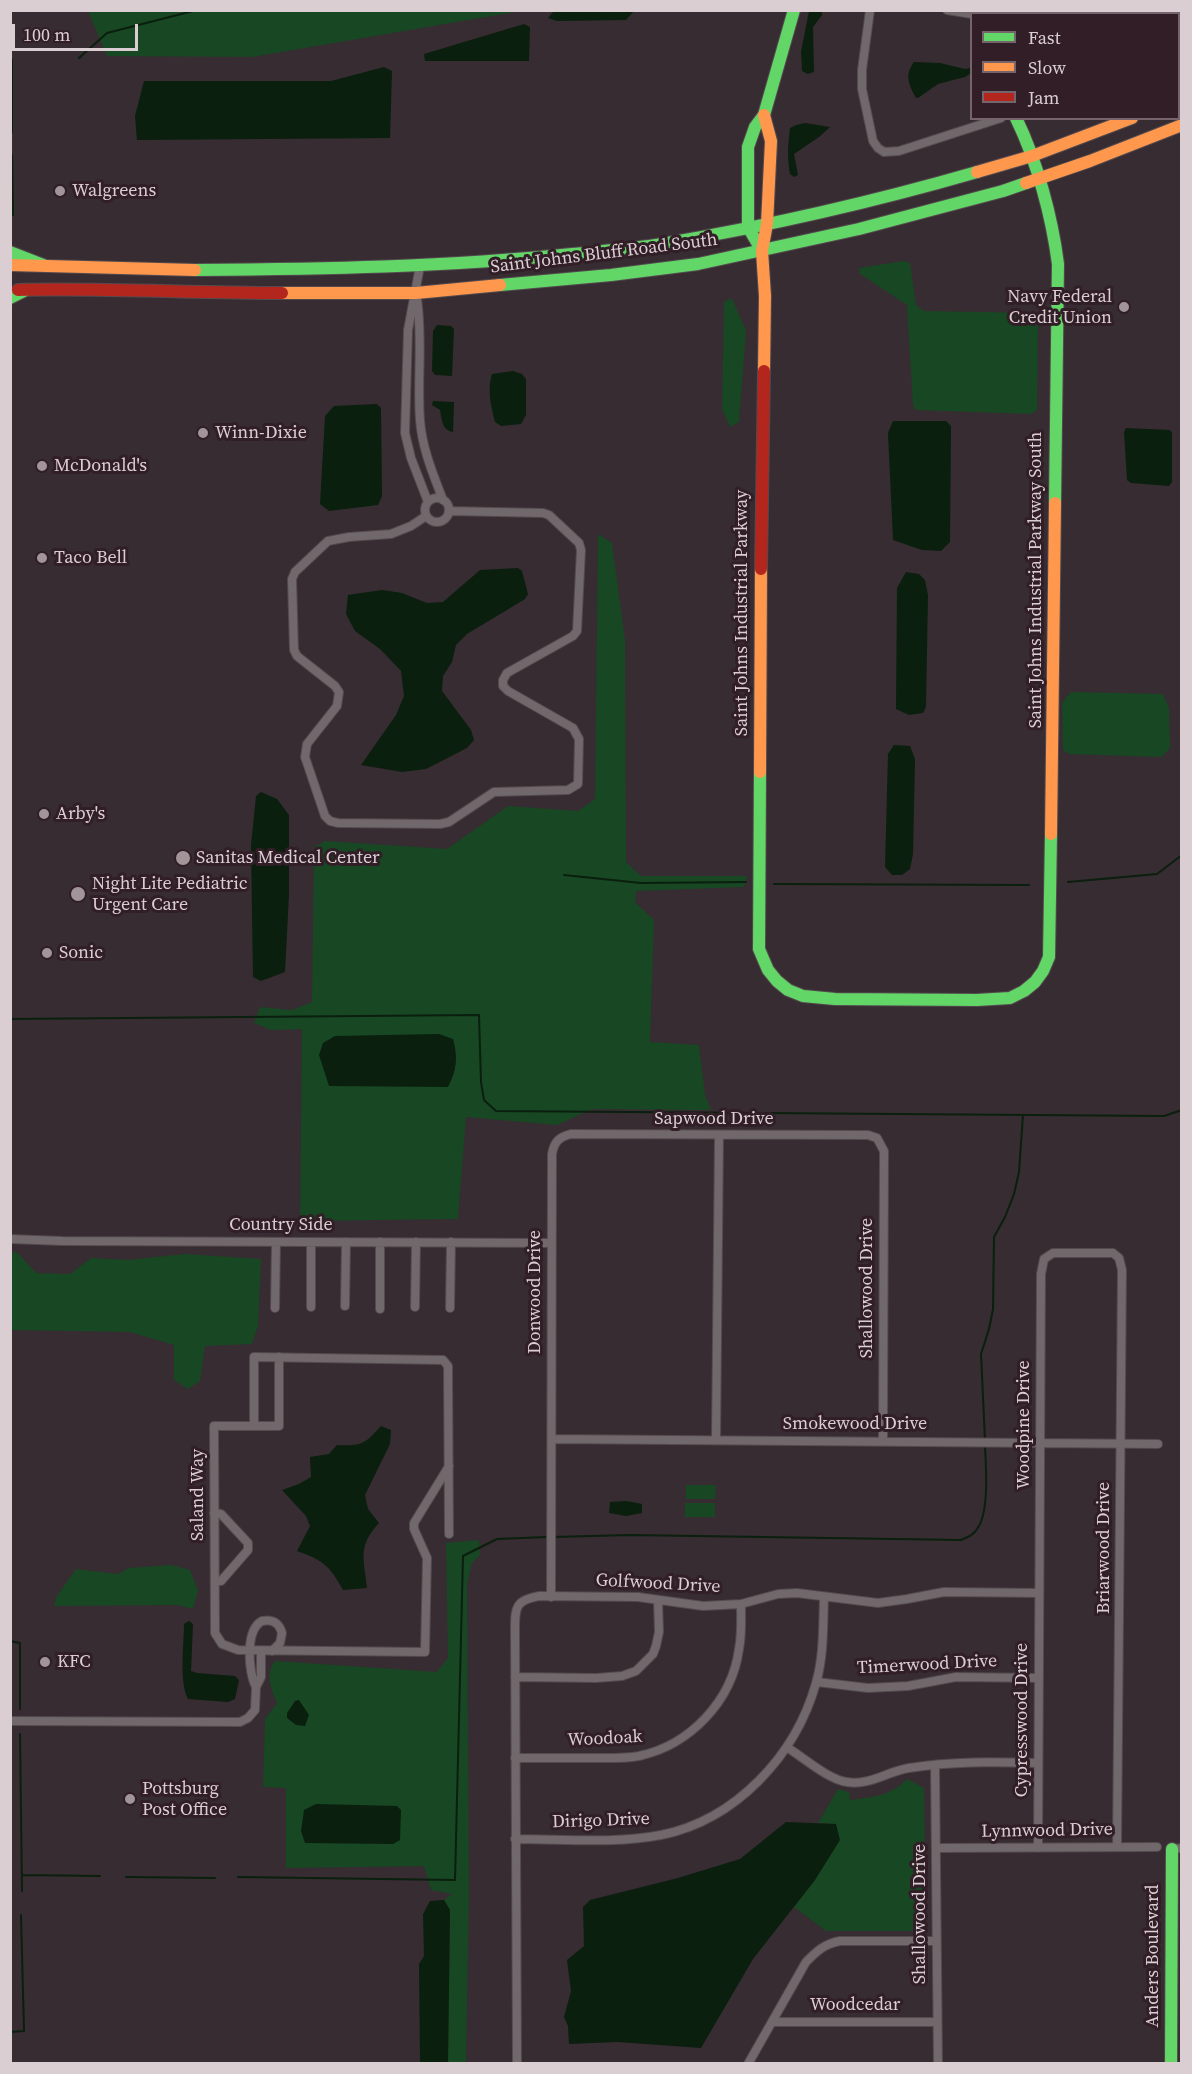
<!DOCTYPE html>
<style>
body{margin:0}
#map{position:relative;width:1192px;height:2074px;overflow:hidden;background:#372c31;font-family:"Source Serif 4",serif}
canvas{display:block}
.frame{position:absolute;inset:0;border:12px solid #dbced3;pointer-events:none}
.legend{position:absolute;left:970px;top:12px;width:210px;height:108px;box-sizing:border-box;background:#311e26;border:2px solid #75646b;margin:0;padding:8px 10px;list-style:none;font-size:18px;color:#dbced3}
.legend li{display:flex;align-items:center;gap:12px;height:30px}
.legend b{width:30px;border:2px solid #75646b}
.scale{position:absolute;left:12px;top:24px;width:126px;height:27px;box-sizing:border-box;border:3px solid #dbced3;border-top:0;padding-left:8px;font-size:18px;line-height:21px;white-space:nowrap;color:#dbced3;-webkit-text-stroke:4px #311e26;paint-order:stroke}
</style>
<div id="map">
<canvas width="1192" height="2074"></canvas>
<div class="frame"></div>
<ul class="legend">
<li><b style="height:8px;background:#63d668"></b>Fast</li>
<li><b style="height:8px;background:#ff974d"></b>Slow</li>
<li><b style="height:8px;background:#b3261e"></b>Jam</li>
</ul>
<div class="scale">100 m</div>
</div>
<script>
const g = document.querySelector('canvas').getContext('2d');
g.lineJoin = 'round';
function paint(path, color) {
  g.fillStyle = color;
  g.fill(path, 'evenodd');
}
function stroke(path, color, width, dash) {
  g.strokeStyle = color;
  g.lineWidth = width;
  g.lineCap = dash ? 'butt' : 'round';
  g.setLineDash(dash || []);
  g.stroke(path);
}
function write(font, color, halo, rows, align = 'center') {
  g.font = font + ' "Source Serif 4",serif';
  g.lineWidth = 6;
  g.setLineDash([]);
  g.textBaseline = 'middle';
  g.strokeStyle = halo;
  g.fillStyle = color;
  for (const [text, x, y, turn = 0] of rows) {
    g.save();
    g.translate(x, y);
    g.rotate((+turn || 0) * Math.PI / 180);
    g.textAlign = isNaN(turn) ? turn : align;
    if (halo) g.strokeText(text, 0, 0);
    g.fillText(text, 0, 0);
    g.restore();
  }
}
const green = new Path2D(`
 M88,11H521L252,57L107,56Z
 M903,261L910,263L916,305L924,311L1035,313L1038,326L1037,410L1031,414L915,410L913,404L907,305L860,274L859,268Z
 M732,298L746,331L739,422L730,427L722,409L724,302Z
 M598,534L612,543L625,640L626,862L641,876H747L744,887L636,891L635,902L654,920L650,1042L699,1045L705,1095L711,1110L592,1109L557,1125L466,1117L458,1219L300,1221L302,1029L271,1030L254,1023L260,1007L292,1010L312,1002L314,847L325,841L447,849L508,806L578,811L595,799Z
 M1071,692L1163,694L1169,708L1170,748L1162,757L1069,754L1063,750L1062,703Z
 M11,1252L18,1253L36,1273L70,1274L91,1258L128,1260L185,1254L261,1259L258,1326L252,1344L205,1346L200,1381L188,1389L174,1380V1345L130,1332L11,1330Z
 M686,1485H716L715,1499H686Z
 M685,1503H715V1517H685Z
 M479,1540L480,1555L472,1563L467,1584L469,1891L466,2063H448L450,1910L444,1900L452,1894L431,1890L424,1866L286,1868V1788L263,1787L265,1719L277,1703C271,1689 265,1674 275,1661L437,1672L448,1658L446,1543Z
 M171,1565L190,1570L198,1591L193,1609L177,1605L54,1606L57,1596L76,1569L118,1574L129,1568Z
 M907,1779L924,1788L926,1926L921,1931H826L794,1907L815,1880L836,1824L818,1823L838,1789L849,1792L850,1800C873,1797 891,1796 907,1779Z`);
const water = new Path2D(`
 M634,11L626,20L557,21L548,18L553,12Z
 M809,11L822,12V15L813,27L814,72L808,74L802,71L801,52Z
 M524,24L530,27L529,61H425L424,54Z
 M914,62L940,63L965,69L970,68L971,73L965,77L938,84L918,98H916C909,85 904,75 914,62Z
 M384,67L392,71L390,138L137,140L135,116L144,81H331Z
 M805,123L830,127L819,137L794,154L798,175L794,177L790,174C787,158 788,144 790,128L796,125Z
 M437,325L451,326L454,329L452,376L435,375L432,371L433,331Z
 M513,371L522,374L526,379V415L521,424L501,426L495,422C491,407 487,389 492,374Z
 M433,401L454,402L453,432C442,430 442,420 440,410L432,405Z
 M377,404L381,408L382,496L378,505L329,511L320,504L325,416L334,406Z
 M893,421H946L951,426L950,542L941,551L922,550L893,540L888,433Z
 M1126,428L1170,430L1172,433V482L1169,486L1131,483L1127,480L1124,432Z
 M518,568L522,571L528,594L525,599L467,634L456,645L452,662L443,676L442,691L471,730L474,740L467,748L426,769L402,772L361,765L396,715L404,696L401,671L380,649L355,631L346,614L348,595L382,590L402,593L427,603L443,602L480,570Z
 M906,572L919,574L925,580L928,595L926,707L923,713L909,715L896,709L897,588Z
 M894,745L910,746L915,759L913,854L910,869L902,875H892L885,867L888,754Z
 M261,792L277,799L289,815V894L285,972L261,981L253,977L251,845L256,796Z
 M439,1034L453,1039C458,1057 457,1070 448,1087L329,1086L319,1055L323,1043L335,1036Z
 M381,1426L391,1430L390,1444L365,1495L368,1509L379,1523C357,1547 364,1558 367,1588L343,1590C330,1566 323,1560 297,1551L310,1526L306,1516L282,1490L299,1484L311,1477L310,1457L329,1454L337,1445C362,1446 365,1444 381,1426Z
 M626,1501L642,1504V1513L626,1516L609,1513L610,1502Z
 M189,1621L193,1624L191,1671L197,1673L235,1676L239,1680L235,1699L228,1702L188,1699C179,1682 184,1644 184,1624Z
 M299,1700L309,1715L305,1726L296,1725L287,1718V1713L295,1701Z
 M316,1804L397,1806L401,1810L400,1840L393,1844L305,1843L301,1831L304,1810Z
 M786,1822L836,1824L840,1840L815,1880L753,1959L701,2048L618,2042L569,2044L568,2026L564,2017L571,1991L567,1960L584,1946L583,1907L590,1900L678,1878L740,1859Z
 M444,1900L450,1910L448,2063H420L419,1964L424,1956L423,1914L430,1901Z`);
const stream = new Path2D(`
 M79,58L107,33L197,10
 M12,132V60
 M12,155L13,215
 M564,875L641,883L746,882
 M1068,882L1157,874L1182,855
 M774,884L1029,885
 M10,1019L479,1015L481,1082L484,1100L496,1111L1164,1116L1182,1110
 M985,1440L981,1354L989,1329L993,1309L994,1237L1005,1217L1014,1194L1019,1172L1023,1115
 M553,1537L630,1535L961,1540C969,1537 975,1534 979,1526C989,1508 986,1467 985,1446
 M10,1641L20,1643V1709
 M20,1734L22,1891
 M22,1875L100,1876
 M126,1877L215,1878
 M238,1877L455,1880L463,1556L497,1539L547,1537
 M10,2032L24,2031L21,1915`);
const street = new Path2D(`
 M870,10L862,70V89L873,141L878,148L884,152L899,151L1001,118
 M947,10L972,14
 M1062,14L1069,10
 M420,266L408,330L405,433L411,458L428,502
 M417,299C423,339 417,380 420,420C422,448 433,474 443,500
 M425 510a12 12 0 1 1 24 0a12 12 0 1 1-24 0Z
 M426,516L411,526L391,534L349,537L328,541L295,572L292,579L294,650L297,656L335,686L339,692L337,706L307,744L305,757L325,816L330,821L338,823L440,824L449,822L494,792L568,790L578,784L579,739L573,728L508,691L503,686V680L507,673L573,636L577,631L581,550L579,543L549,515L543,513L449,511
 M10,1239L62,1241L551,1243
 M345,1306L346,1242
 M311,1307V1242
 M415,1307L416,1242
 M275,1308L276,1242
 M450,1308L451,1242
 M380,1309V1242
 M279,1357V1426H214L215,1633L222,1644L238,1650L425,1652L427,1558L414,1529V1523L449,1466
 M254,1426V1357L443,1360L448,1366L449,1534
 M552,1439L1158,1444
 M716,1440L719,1136
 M214,1513L221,1514L248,1543V1550L221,1581H215
 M551,1597L552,1154C554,1142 559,1137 571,1134L868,1135L877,1138L884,1151L883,1440
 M515,1677L596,1678L622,1676L636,1671L653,1654L656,1646L659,1632L658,1600
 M817,1682L868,1688L908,1686L956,1677L1039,1678
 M256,1687C248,1672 245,1630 262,1621C273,1619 279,1623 282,1633L280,1643L272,1651
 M10,1721L240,1722L248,1718L255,1710L256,1687L261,1677V1651
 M788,1748C804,1758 829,1780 847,1782C870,1786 888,1771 909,1768C952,1761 995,1762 1038,1763
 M515,1758C540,1758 564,1758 588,1758C605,1758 622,1759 639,1756C690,1745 732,1701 739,1649C742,1634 741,1619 741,1604
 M935,1765L938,2064
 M515,1839C564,1839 613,1844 661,1835C736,1820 796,1755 816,1683C824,1656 823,1625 824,1597
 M937,1848L1157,1847
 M1038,1848L1041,1274L1044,1259L1053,1253H1113L1119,1258L1122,1270L1117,1846
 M1172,1849L1182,1848
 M773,2022H937
 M517,2064L515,1628C515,1607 516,1600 539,1596L638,1597L703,1606L741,1604L778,1594L797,1593L878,1603L907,1599L944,1592L1039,1593
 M748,2064L806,1962C817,1951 824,1944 840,1941H936`);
const fast = new Path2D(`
 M1016,118C1037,161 1052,217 1058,264L1055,503
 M762,251L748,227V147L755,127L764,115L794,10
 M10,252L46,266
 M195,270C321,269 447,267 572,254C602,251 632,249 662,244C768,226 873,202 977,172
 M500,285L611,275L698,264L859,229L1003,191L1026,183
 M10,298L26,290
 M760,772L759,949L768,970L777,981L788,990L803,996L835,999L977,1000L1010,998L1024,991L1035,982L1043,971L1049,957L1051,834
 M1171,2064L1172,1849`);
const slow = new Path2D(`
 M1178,101L1182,99
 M977,172L1032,156L1132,118
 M1026,183L1090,161L1182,125
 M10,265L195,270
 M282,293H416L500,285
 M764,371L765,296L762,251L767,224L771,141L764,115
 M760,772L761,569
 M1051,834L1055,503`);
const jam = new Path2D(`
 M18,290C106,288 194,293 282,293
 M761,569L764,371`);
const markers = [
 [60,191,6,"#a2959a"],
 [1124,307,6,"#a2959a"],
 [203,433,6,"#a2959a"],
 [42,466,6,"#a2959a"],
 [42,558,6,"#a2959a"],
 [44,814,6,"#a2959a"],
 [183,858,8,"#a2959a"],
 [78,894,8,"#a2959a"],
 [47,953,6,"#a2959a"],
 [45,1662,6,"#a2959a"],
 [130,1799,6,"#a2959a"]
];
const poiNames = [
 ["Walgreens",72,191],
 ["Navy Federal",1112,297,"right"],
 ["Credit Union",1112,318,"right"],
 ["Winn-Dixie",215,433],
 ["McDonald's",54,466],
 ["Taco Bell",54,558],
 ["Arby's",56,814],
 ["Sanitas Medical Center",196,858],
 ["Night Lite Pediatric",92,884],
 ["Urgent Care",92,905],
 ["Sonic",59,953],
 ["KFC",57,1662],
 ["Pottsburg",142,1789],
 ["Post Office",142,1810]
];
const streetNames = [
 ["Saint Johns Bluff Road South",604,254,-7],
 ["Saint Johns Industrial Parkway South",1036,580,-90],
 ["Saint Johns Industrial Parkway",742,613,-90],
 ["Sapwood Drive",714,1119],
 ["Country Side",281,1225],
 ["Shallowood Drive",867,1288,-90],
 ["Donwood Drive",535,1292,-90],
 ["Smokewood Drive",855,1424],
 ["Woodpine Drive",1024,1425,-90],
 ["Saland Way",198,1495,-90],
 ["Briarwood Drive",1104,1548,-90],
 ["Golfwood Drive",658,1584,3],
 ["Timerwood Drive",927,1665,-3],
 ["Cypresswood Drive",1022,1720,-90],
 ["Woodoak",605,1739,-3],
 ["Dirigo Drive",601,1821,-2],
 ["Lynnwood Drive",1047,1831,-1],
 ["Shallowood Drive",920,1914,-90],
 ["Anders Boulevard",1153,1956,-90],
 ["Woodcedar",855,2005]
];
paint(green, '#184724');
paint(water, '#0a1f0e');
stroke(stream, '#0a1f0e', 2);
stroke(street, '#534a4e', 10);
stroke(fast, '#534a4e', 14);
stroke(slow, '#534a4e', 14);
stroke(jam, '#534a4e', 14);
stroke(street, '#70686b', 8);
stroke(fast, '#63d668', 12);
stroke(slow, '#ff974d', 12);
stroke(jam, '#b3261e', 12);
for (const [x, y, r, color] of markers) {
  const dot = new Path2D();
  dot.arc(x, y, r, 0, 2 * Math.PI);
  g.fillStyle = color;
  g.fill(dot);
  stroke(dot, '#311e26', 2);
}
write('18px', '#dbced3', '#311e26', poiNames, 'left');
write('18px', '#dbced3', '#311e26', streetNames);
</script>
